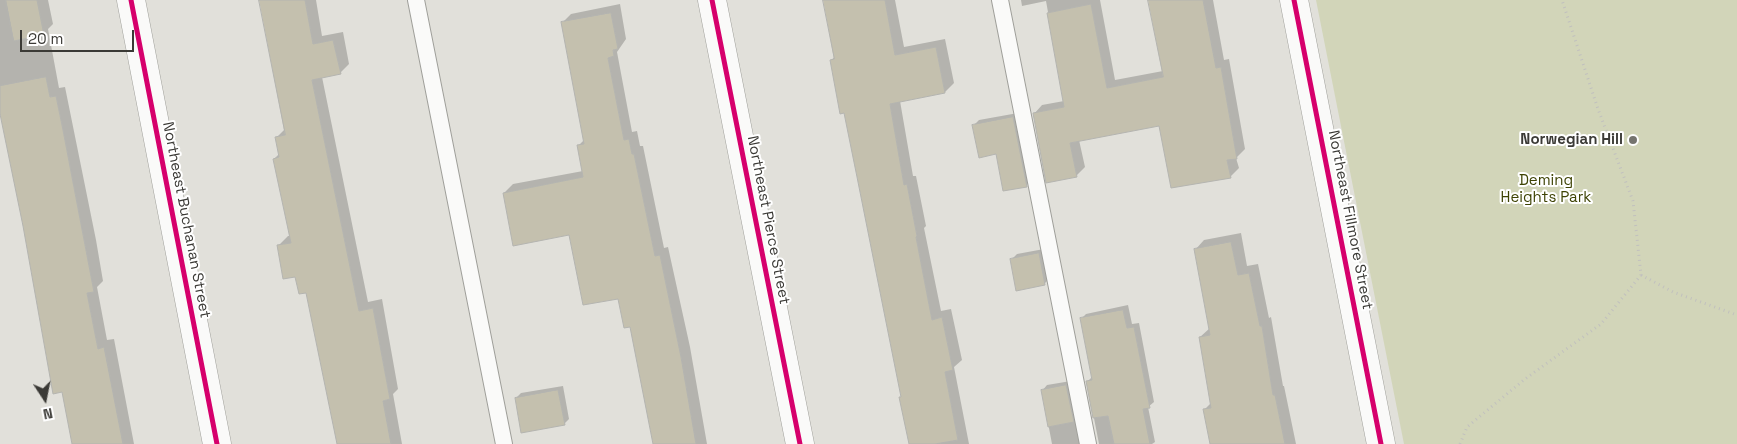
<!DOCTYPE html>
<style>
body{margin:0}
#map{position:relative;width:1737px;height:444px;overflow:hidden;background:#e1e0da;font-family:"Space Grotesk",sans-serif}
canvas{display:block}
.north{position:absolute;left:20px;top:374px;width:50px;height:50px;-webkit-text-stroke:4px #fff;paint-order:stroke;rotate:169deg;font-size:14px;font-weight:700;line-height:20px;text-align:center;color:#3b3a36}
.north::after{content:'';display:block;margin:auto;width:18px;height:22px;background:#3b3a36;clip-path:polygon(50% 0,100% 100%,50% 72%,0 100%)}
.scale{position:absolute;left:20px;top:30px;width:114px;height:22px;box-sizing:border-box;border:2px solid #3b3a36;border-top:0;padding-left:6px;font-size:15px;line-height:18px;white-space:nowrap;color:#3b3a36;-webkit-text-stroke:4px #fff;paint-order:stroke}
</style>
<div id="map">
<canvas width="1737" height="444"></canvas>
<div class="north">N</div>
<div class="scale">20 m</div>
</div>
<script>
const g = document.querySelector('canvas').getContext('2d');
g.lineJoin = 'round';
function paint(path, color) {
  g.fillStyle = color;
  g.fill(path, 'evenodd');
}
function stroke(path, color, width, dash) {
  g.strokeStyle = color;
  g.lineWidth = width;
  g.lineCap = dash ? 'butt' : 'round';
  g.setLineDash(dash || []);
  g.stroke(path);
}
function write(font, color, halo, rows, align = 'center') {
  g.font = font + ' "Space Grotesk",sans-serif';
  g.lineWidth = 4;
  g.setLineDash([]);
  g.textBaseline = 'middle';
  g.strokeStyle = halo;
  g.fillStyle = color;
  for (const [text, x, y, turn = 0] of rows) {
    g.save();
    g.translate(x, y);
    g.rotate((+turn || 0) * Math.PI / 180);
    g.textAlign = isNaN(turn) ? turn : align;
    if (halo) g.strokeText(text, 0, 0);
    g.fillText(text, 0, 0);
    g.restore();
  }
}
const green = new Path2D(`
 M1316,0H1737V444H1404Z`);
const shadow = new Path2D(`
 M0,0H48L53,24L48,29L59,88L65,87L96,240L103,281L97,287L107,340L114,339L134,444H73L63,391L24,226L1,115H0Z
 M260,0H316L322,36L343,32L349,64L340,73L322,77L368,302L382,299L398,389L393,394L402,444H338L307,291L278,246L288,236H290L274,159L280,153L276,138L285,129Z
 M824,0H895L904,47L945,39L954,83L945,92L900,101L913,176H916L926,226L924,228L941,311L951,309L962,360L954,367L969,444H910L902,396L845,112L831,61L835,56Z
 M1021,0H1100L1115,80L1163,71L1149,0H1213L1224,60L1229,59L1245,149L1236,158L1239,168L1230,177L1160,124L1079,140L1085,167L1076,176L1034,114L1042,105L1064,101L1046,1L1022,6Z
 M620,4L626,39L617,52L632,132L637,131L640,146H643L664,248L668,247L690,347L707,444H655L631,325L619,297L570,234L504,193L513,184L583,171L578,146L585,139L562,23L571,14Z
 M1018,113L1031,180L1026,186L974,125L979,120Z
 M1241,233L1247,266L1258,264L1269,318L1271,317L1283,386H1284L1296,444H1237L1204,410L1212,402L1200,337L1210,328L1195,250L1204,240Z
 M1044,249L1049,279L1044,284L1012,259L1017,254Z
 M1128,305L1132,324L1139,323L1154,402L1148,407L1155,442L1152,444H1099L1087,382L1092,377L1081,319L1086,314Z
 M1071,381L1086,444H1052L1042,391L1047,385Z
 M563,386L569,419L564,424L516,398L521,393Z`);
const building = new Path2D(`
 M6,0H37L44,35L14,41Z
 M259,0H305L313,44L333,40L341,74L312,80L359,311L373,308L390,399L383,401L391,444H337L306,293L299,294L295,277L283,279L277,245L291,243L273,159L279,157L275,137L285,135Z
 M823,0H885L895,55L936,47L945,93L890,104L904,185L907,184L917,236L916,237L932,320L942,317L953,370L945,372L958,440L935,444H909L899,397H901L857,177L844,113L840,114L830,60L834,59Z
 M1148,0H1203L1216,68L1221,67L1237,159L1227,160L1231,178L1171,188L1159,126L1070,143L1077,177L1046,183L1033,113L1064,107L1047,13L1091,4L1107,88L1163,77Z
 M611,13L618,49L613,50L614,56L608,58L624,140L629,139L632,154H634L655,256L660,255L681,357L696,444H653L630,327L624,328L618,299L583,305L569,235L513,246L503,193L583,177L577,145L584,144L561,22Z
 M46,77L50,97L56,96L63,130L94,292L87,293L98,349L104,347L123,444H72L62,392L53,394L23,226L0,114V86Z
 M1013,117L1027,187L1003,191L996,154L979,158L972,125Z
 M1231,242L1238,275L1249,273L1260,326H1262L1273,395H1275L1285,444H1210L1203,409L1211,408L1199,337L1210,335L1194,249Z
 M1039,253L1045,285L1016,291L1010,259Z
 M1123,310L1127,328L1134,327L1150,408L1143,409L1150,444H1114L1108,416L1093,418L1086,381L1092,380L1080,318Z
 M1066,385L1074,422L1048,427L1041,390Z
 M558,390L565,425L521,433L515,398Z`);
const path = new Path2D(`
 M1641,275L1673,292L1737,315
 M1460,444L1467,427L1525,379L1601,324L1641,275L1633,201L1598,109L1562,0`);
const service = new Path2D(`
 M416,0L504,444
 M1000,0L1088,444`);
const minor = new Path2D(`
 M131,0L217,444
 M712,0L800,444
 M1294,0L1381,444`);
const cycleway = new Path2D(`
 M131,0L217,444
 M712,0L800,444
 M1294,0L1381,444`);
const markers = [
 [1633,140,5,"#75746f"]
];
const poiNames = [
 ["Norwegian Hill",1623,140]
];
const parkNames = [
 ["Deming",1546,181],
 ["Heights Park",1546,198]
];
const streetNames = [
 ["Northeast Buchanan Street",186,220,79],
 ["Northeast Pierce Street",768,220,79],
 ["Northeast Fillmore Street",1350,220,79]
];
paint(green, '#d2d5b9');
paint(shadow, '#0003');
paint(building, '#c4c0ae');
stroke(building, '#b4b4b0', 1);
stroke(service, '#9f9f9a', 18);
stroke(minor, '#9f9f9a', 29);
stroke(path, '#c1c0be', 3, [1, 4]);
stroke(service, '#fafaf9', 16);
stroke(minor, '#fafaf9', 28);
stroke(cycleway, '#d6006c', 5);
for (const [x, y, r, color] of markers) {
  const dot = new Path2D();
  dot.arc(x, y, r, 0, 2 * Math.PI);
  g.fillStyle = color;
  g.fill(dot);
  stroke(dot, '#fff', 2);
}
write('bold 15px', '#3b3a36', '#fff', poiNames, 'right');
write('15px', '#3e4304', '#fff', parkNames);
write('15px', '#3b3a36', '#fff', streetNames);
</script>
